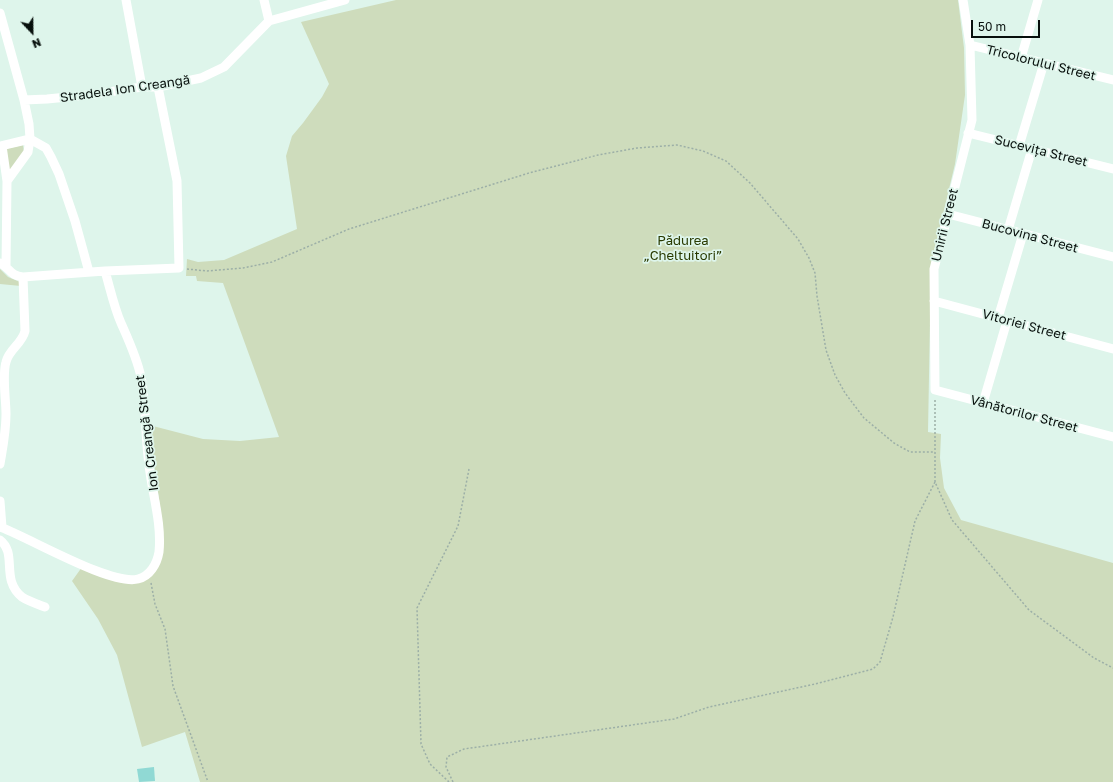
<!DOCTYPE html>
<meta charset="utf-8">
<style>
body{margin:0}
#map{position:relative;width:1113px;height:782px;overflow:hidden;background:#def5eb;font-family:"Golos Text",sans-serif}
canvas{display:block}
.north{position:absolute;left:12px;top:12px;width:40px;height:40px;-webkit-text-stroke:3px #def5eb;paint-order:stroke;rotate:158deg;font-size:11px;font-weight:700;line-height:16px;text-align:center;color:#070f0c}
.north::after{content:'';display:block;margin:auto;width:14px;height:18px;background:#070f0c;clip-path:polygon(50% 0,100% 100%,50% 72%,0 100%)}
.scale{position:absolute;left:971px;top:20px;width:69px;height:18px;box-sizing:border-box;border:2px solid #070f0c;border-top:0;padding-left:5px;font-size:12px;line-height:14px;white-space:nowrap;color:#070f0c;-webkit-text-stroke:3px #def5eb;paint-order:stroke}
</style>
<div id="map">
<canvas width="1113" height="782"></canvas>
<div class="north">N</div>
<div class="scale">50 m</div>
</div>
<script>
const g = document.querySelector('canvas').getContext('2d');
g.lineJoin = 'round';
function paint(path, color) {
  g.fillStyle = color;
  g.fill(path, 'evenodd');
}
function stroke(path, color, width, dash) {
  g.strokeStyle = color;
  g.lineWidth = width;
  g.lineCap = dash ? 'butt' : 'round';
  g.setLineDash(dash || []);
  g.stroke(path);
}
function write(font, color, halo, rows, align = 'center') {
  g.font = font + ' "Golos Text",sans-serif';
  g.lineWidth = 3.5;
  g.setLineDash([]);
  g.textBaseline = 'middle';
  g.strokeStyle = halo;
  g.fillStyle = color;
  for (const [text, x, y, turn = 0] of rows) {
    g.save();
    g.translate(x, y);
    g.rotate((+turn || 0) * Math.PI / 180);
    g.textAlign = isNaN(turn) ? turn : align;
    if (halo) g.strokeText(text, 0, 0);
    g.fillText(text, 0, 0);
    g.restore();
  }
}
const green = new Path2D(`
 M396,0H958L964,48L965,95L955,164L931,264L928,432L941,434L940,458L944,488L961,520L1113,563V782H200L185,732L142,747L117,655L98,619L72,581L82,567L127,583L152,575L161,514L149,425L203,439L240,441L279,437L223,283L197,281L196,276H186L187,259L198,262L224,260L297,229L286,156L292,136L303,123L322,97L329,84L301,22Z
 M23,145L24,153L9,172L5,149Z
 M0,269L8,277L20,282L21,286L0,284Z`);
const building = new Path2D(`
 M154,767L155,781L139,782L137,769Z`);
const path = new Path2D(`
 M187,269L207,271L243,268L272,262L349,229L529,173L598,155L637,148L677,145L703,151L726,161L750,183L798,239L809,258L815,273L817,296L826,350L835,375L845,393L864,418L894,443L910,452H935
 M935,400V482L952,520L1029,610L1094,658L1113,668
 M151,583L155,604L165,629L173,686L208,782
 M449,782L430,764L421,744L417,608L458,526L469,469
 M453,782L446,767L447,757L464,749L674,719L709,707L815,684L873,669L880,662L893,617L915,521L935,482`);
const minor = new Path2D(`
 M126,0L142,87
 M264,0L269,21
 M963,0L970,45L972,120L934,269L935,390L1113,437
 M0,13L24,100L29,124L30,139L28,152L7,181
 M970,45L1113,80
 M1021,58L1038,0
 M24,100L47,99L88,95L142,87H158L201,78L224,67L269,21L345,0
 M968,133L1113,169
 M30,139L46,148L51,157L59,174L75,221L89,272
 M0,146L30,139
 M2,146L7,181L6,266
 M1019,146L1044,63
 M948,214L1113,257
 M1008,230L1032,149
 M0,263C10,268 10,276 23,277L105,271L179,268L177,181L158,87
 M934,301L1113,349
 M998,318L1023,234
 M983,403L1007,321
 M0,464C3,446 6,432 6,414C6,400 2,375 6,362C9,349 22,344 25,331L23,277
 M0,501L2,527
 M0,527C30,538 111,586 138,579C150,576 157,564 159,552C162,523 152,493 149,465C146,444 146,422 144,401C143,393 143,385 141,377C137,358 129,341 121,323C114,307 110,288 105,271
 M0,540C18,554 0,579 22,597C28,601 37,604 45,607`);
const streetNames = [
 ["Tricolorului Street",1041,63,14],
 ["Stradela Ion Creangă",125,89,-8],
 ["Sucevița Street",1041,151,14],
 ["Unirii Street",945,225,-76],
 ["Bucovina Street",1030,236,15],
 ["Vitoriei Street",1024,325,15],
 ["Vânătorilor Street",1024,414,15],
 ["Ion Creangă Street",147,433,-97]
];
const parkNames = [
 ["Pădurea",683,241],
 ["„Cheltuitori”",683,256]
];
paint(green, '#cedcbc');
paint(building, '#90d9d4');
stroke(path, '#9cafa7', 1.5, [2, 2]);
stroke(minor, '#fff', 9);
write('13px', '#070f0c', '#def5eb', streetNames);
write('13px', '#293a00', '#def5eb', parkNames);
</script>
